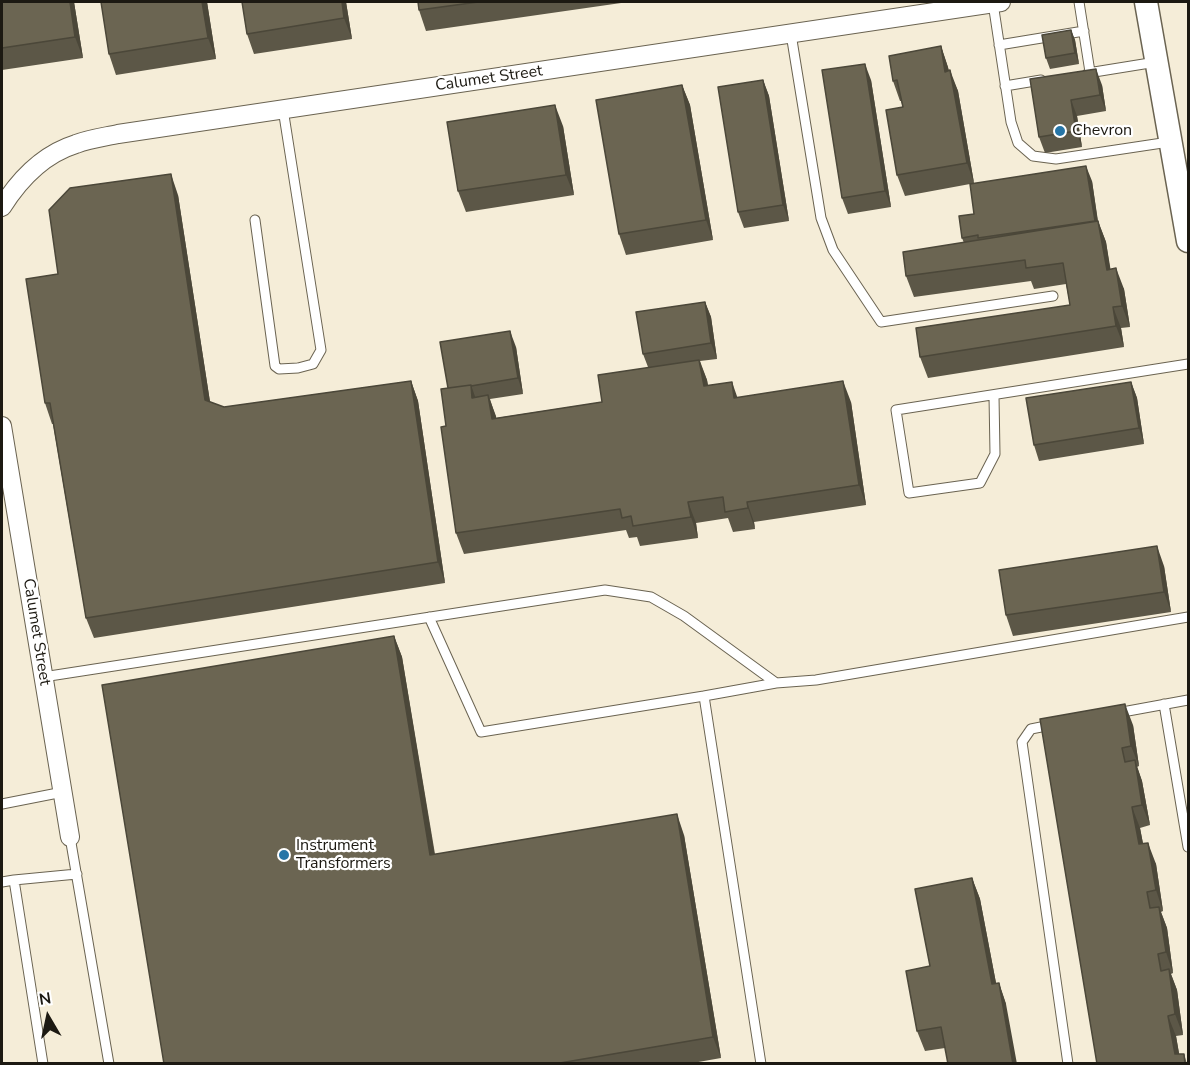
<!DOCTYPE html>
<style>
body{margin:0}
#map{position:relative;width:1190px;height:1065px;overflow:hidden;background:#f5edd8;font-family:"Nunito Sans",sans-serif}
canvas{display:block}
.frame{position:absolute;inset:0;border:3px solid #1c1912;pointer-events:none}
.north{position:absolute;left:18px;top:987px;width:60px;height:60px;-webkit-text-stroke:4px #fff;paint-order:stroke;rotate:351deg;font-size:16px;font-weight:700;line-height:24px;text-align:center;color:#1c1912}
.north::after{content:'';display:block;margin:auto;width:21px;height:27px;background:#1c1912;clip-path:polygon(50% 0,100% 100%,50% 72%,0 100%)}
</style>
<div id="map">
<canvas width="1190" height="1065"></canvas>
<div class="frame"></div>
<div class="north">N</div>
</div>
<script>
const g = document.querySelector('canvas').getContext('2d');
g.lineJoin = 'round';
function stroke(path, color, width, dash) {
  g.strokeStyle = color;
  g.lineWidth = width;
  g.lineCap = dash ? 'butt' : 'round';
  g.setLineDash(dash || []);
  g.stroke(path);
}
function paint(path, color) {
  g.fillStyle = color;
  g.fill(path, 'evenodd');
}
function write(font, color, halo, rows, align = 'center') {
  g.font = font + ' "Nunito Sans",sans-serif';
  g.lineWidth = 4.5;
  g.setLineDash([]);
  g.textBaseline = 'middle';
  g.strokeStyle = halo;
  g.fillStyle = color;
  for (const [text, x, y, turn = 0] of rows) {
    g.save();
    g.translate(x, y);
    g.rotate((+turn || 0) * Math.PI / 180);
    g.textAlign = isNaN(turn) ? turn : align;
    if (halo) g.strokeText(text, 0, 0);
    g.fillText(text, 0, 0);
    g.restore();
  }
}
const service = new Path2D(`
 M1079,2L1090,72
 M993,3L1011,122L1018,143L1033,156L1056,159L1169,142
 M791,34L821,218L833,250L881,322L1053,296
 M999,45L1084,31
 M1088,73L1156,62
 M1005,86L1041,80
 M255,220L275,366L279,369L298,368L313,364L321,350L283,109
 M994,396L995,454L980,483L909,493L896,410L1188,364
 M429,617L481,732L704,696
 M43,677L605,590L651,597L684,616L776,683L816,680L1188,617
 M1164,704L1188,847
 M1117,713L1188,700
 M1051,725L1031,729L1022,742L1068,1064
 M2,804L63,792
 M70,837L109,1064
 M2,882L14,880
 M43,1064L14,880L77,874
 M761,1064L704,696L776,683`);
const minor = new Path2D(`
 M2,207C19,180 44,154 76,144C89,139 104,137 118,134L1001,2
 M2,426L70,837`);
const tertiary = new Path2D(`
 M1146,2L1188,241`);
const wall = new Path2D(`
 M2,2H74L83,58L2,70Z
 M101,2H207L216,59L116,75L109,54Z
 M242,2H346L352,39L254,54L247,34Z
 M418,2H628L426,31L419,10Z
 M1071,30L1075,40L1079,64L1050,69L1046,58Z
 M941,46L949,71L958,91L974,183L1092,181L1098,221L1106,242L1110,269L1124,289L1130,327L1121,328L1124,347L928,378L920,357L1070,305L1066,284L1034,289L1031,281L914,297L906,276L964,243L962,238L974,214L970,184L905,196L897,175L903,107L901,101H900L893,81Z
 M1030,79L1102,85L1106,111L1077,116L1082,147L1045,153L1039,137Z
 M763,80L769,96L789,221L744,228L738,212Z
 M871,80L891,207L848,214L842,198Z
 M682,85L690,105L713,240L626,255L619,234Z
 M563,126L574,195L466,212L458,191Z
 M178,195L210,402L224,407L411,381L418,401L445,583L94,638L86,618L53,424H52L45,403Z
 M705,302L711,317L717,359L700,361L707,380L708,385L737,397L851,402L866,505L754,522L755,529L733,532L728,518L696,523L698,538L640,546L637,537L629,538L626,530L464,554L456,533L448,388L516,347L523,394L490,399L496,418L602,402L648,367L643,354Z
 M1131,382L1137,398L1144,444L1039,461L1034,445Z
 M1164,566L1171,612L1013,636L1006,615Z
 M394,636L402,657L435,854L684,835L721,1058L687,1064H164Z
 M1040,719L1133,725L1139,766L1137,767L1142,781L1150,825L1140,828L1143,844L1156,864L1163,911L1161,912L1167,928L1173,973L1171,974L1177,990L1183,1035L1176,1036L1179,1054H1184L1187,1064H1097Z
 M972,878L980,899L996,983H999L1006,1004L945,1048L925,1051L917,1031L930,966Z`);
const shadedWall = new Path2D(`
 M70,2H74L83,58L75,37Z
 M202,2H207L216,59L208,38Z
 M342,2H346L352,39L344,18Z
 M1071,30L1075,40L1079,64L1075,53Z
 M941,46L948,67L953,92L945,72Z
 M865,64L871,80L891,207L885,191Z
 M1096,69L1102,85L1106,111L1100,95Z
 M950,70L958,91L974,183L967,163Z
 M763,80L769,96L789,221L783,205Z
 M682,85L690,105L713,240L706,220Z
 M1071,100L1077,116L1082,147L1076,131Z
 M555,105L563,126L574,195L566,175Z
 M1086,166L1092,181L1100,237L1095,221Z
 M171,174L178,195L213,421L205,400Z
 M1098,221L1106,242L1114,290L1107,270Z
 M1116,268L1124,289L1130,327L1122,306Z
 M705,302L711,317L717,359L711,343Z
 M1113,307L1121,328L1124,347L1116,326Z
 M510,331L516,347L523,394L518,378Z
 M699,360L707,380L711,407L704,386Z
 M411,381L418,401L445,583L438,562Z
 M843,381L851,402L866,505L859,485Z
 M732,382L739,402L734,398Z
 M1131,382L1137,398L1144,444L1139,428Z
 M471,385L478,405L472,398Z
 M488,395L496,416L499,440L492,419Z
 M688,502L696,523L698,538L691,517Z
 M747,502L754,522L755,529L748,508Z
 M1157,546L1164,566L1171,612L1164,592Z
 M394,636L402,657L438,876L430,855Z
 M1125,704L1133,725L1139,766L1131,746Z
 M1135,760L1142,781L1150,825L1142,805Z
 M1132,807L1140,828L1147,864L1139,844Z
 M677,814L684,835L721,1058L713,1037Z
 M1148,843L1156,864L1163,911L1156,890Z
 M972,878L980,899L1000,1004L992,984Z
 M1159,907L1167,928L1173,973L1166,952Z
 M1169,969L1177,990L1183,1035L1175,1014Z
 M999,983L1006,1004L1017,1064H1013Z
 M1168,1016L1176,1036L1181,1064L1175,1054Z`);
const building = new Path2D(`
 M2,2H70L75,37L2,48Z
 M101,2H202L208,38L109,54Z
 M242,2H342L344,18L247,34Z
 M418,2H478L419,10Z
 M1071,30L1075,53L1046,58L1042,35Z
 M941,46L945,72L950,70L967,163L897,175L886,110L903,107L897,80L893,81L889,56Z
 M865,64L885,191L842,198L822,70Z
 M1096,69L1100,95L1071,100L1076,131L1039,137L1030,79Z
 M763,80L783,205L738,212L718,87Z
 M682,85L706,220L619,234L596,100Z
 M555,105L566,175L458,191L447,122Z
 M1086,166L1095,221L978,238V235L962,238L959,216L974,214L970,184Z
 M171,174L205,400L224,407L411,381L438,562L86,618L50,403H45L26,279L58,274L49,210L70,188Z
 M1098,221L1107,270L1116,268L1122,306L1113,307L1116,326L920,357L916,328L1070,305L1063,263L1026,268L1025,260L906,276L903,252Z
 M705,302L711,343L643,354L636,312Z
 M510,331L518,378L471,386V385L448,388L440,342Z
 M699,360L704,386L732,382L734,398L843,381L859,485L747,502L748,508L725,512L723,497L688,502L691,517L633,526L631,516L622,518L620,509L456,533L441,427L446,426L441,389L471,385L472,398L488,395L492,419L602,402L598,375Z
 M1131,382L1139,428L1034,445L1026,398Z
 M1157,546L1164,592L1006,615L999,570Z
 M394,636L430,855L677,814L713,1037L554,1064H164L102,685Z
 M1125,704L1131,746L1122,748L1125,762L1135,760L1142,805L1132,807L1139,844L1148,843L1156,890L1147,892L1150,908L1159,907L1166,952L1158,954L1161,971L1169,969L1175,1014L1168,1016L1175,1054H1184L1185,1064H1097L1040,719Z
 M972,878L992,984L999,983L1013,1064H948L941,1027L917,1031L906,971L930,966L915,889Z`);
const markers = [
 [1060,131,6,"#2675a7"],
 [284,855,6,"#2675a7"]
];
const streetNames = [
 ["Calumet Street",489,79,-8],
 ["Calumet Street",36,632,81]
];
const poiNames = [
 ["Chevron",1072,131],
 ["Instrument",296,846],
 ["Transformers",296,864]
];
stroke(service, '#6a6351', 11);
stroke(minor, '#6a6351', 20);
stroke(tertiary, '#6a6351', 25);
stroke(service, '#fff', 9);
stroke(minor, '#fff', 18);
stroke(tertiary, '#fff', 22);
paint(wall, '#5c5747');
paint(shadedWall, '#4b4739');
paint(building, '#6b6552');
stroke(building, '#4b4739', 1.5);
for (const [x, y, r, color] of markers) {
  const dot = new Path2D();
  dot.arc(x, y, r, 0, 2 * Math.PI);
  g.fillStyle = color;
  g.fill(dot);
  stroke(dot, '#fff', 2);
}
write('16px', '#1c1912', '#fff', streetNames);
write('16px', '#1c1912', '#fff', poiNames, 'left');
</script>
